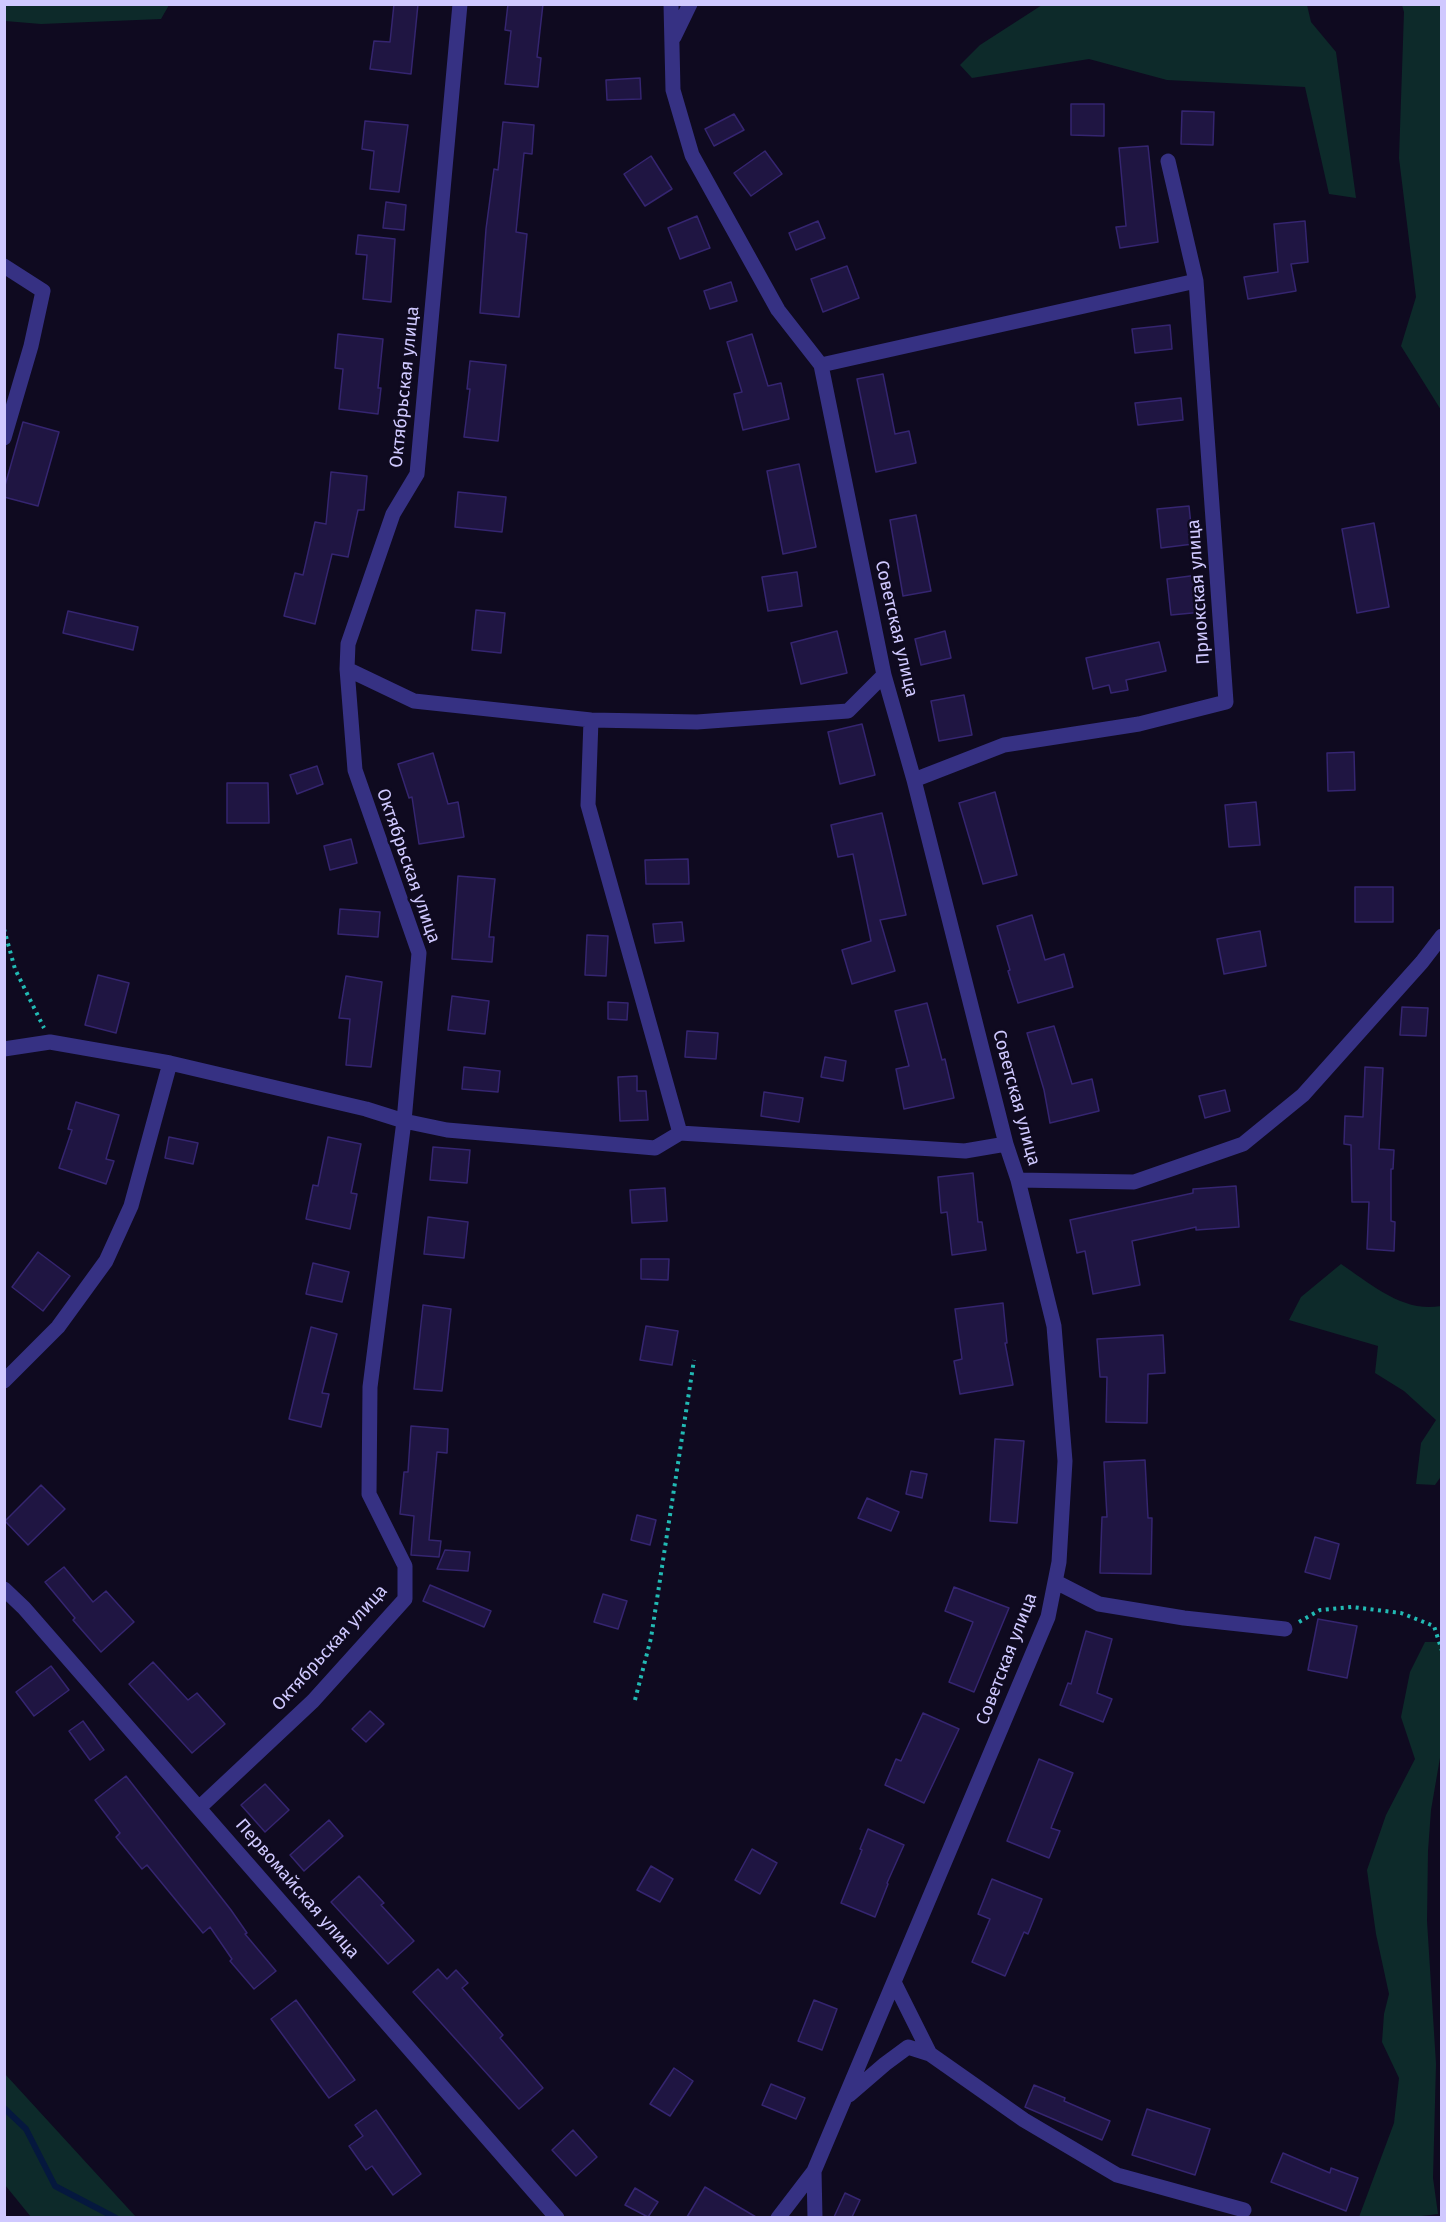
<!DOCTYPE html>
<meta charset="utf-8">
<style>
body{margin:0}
#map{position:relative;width:1446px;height:2222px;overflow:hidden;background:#0f0a20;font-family:"Fira Sans",sans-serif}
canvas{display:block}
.frame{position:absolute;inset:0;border:6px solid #d0c9ff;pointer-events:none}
</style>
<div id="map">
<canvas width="1446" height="2222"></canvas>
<div class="frame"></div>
</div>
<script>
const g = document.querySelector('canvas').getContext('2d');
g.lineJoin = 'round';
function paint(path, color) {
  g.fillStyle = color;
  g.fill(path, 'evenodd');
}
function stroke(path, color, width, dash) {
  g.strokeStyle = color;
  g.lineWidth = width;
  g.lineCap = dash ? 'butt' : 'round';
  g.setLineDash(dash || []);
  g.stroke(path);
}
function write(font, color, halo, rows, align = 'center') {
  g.font = font + ' "Fira Sans",sans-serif';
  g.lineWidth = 5;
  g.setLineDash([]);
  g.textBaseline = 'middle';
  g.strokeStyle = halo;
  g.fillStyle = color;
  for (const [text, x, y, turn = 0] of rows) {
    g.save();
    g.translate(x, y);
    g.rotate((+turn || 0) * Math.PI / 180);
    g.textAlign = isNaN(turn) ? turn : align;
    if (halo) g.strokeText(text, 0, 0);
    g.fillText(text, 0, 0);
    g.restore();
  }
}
const green = new Path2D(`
 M4,5L5,4L169,5L161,19L41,24L5,21Z
 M1042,5H1307L1311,22L1336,52L1356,198L1329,194L1305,87L1167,80L1089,59L972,78L960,65L980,45Z
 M1402,5H1441V410L1401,346L1416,297L1399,158L1404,12Z
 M1341,1264C1371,1284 1403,1313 1441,1306L1442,1475L1435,1485L1416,1484L1421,1443L1436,1420L1404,1391L1375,1373L1378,1346L1289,1320L1301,1297Z
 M1425,1642H1442L1441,1752L1431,1810L1428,1851L1427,1921L1436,2064L1433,2178L1438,2214L1405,2218L1359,2217L1394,2123L1399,2078L1382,2042L1384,2014L1389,1994L1376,1934L1367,1870L1386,1815L1415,1759L1401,1717L1410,1672Z
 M4,2074H5L136,2217H31L5,2185Z`);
const stream = new Path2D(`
 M4,2108L26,2129L55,2186L116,2218`);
const building = new Path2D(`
 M394,4H418L411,74L370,69L374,41L390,42Z
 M508,4H543L537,57L541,58L538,87L505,84L511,31L505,30Z
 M640,78L641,99L607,100L606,80Z
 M1071,104H1104V136L1071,135Z
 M1182,111L1214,112L1213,145L1181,144Z
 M734,114L744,130L714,146L705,129Z
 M365,121L408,125L399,192L370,189L374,151L362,149Z
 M503,122L534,125L532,154L524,153L516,232L527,234L519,317L480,313L486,229L494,169L498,170Z
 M1148,146L1158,242L1120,248L1116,227L1126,226L1119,148Z
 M765,151L782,174L751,196L734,173Z
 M651,156L672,189L645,206L624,174Z
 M386,202L406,205L404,230L383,228Z
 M697,216L710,248L680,259L668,228Z
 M818,221L825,238L796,250L789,233Z
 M1305,221L1308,262L1291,264L1296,291L1248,299L1244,277L1278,272L1274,224Z
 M358,235L395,239L391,302L363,299L367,255L356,254Z
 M847,266L859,298L823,312L811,279Z
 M731,282L737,301L710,309L704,291Z
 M1170,325L1172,349L1135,353L1132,329Z
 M338,334L383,339L378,388H381L378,414L339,409L343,369L335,368Z
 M752,334L768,386L781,383L789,419L743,430L734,394L742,392L727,342Z
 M470,361L506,365L498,441L464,437L470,389H467Z
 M883,374L895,434L909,431L916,463L876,472L857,379Z
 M1181,398L1183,420L1138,425L1135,403Z
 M23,422L59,432L38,506L4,497V489Z
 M799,464L816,547L783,554L767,471Z
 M331,472L367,476L364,510H358L348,557L332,554L315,624L284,616L295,573L303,575L315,522L326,524Z
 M458,492L506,497L502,532L455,527Z
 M1189,506L1193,544L1161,548L1157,509Z
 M916,515L931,591L903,596L890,520Z
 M1374,523L1389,607L1357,613L1342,529Z
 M797,572L802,606L768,611L762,577Z
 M1198,575L1203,612L1171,615L1167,579Z
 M476,610L505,613L501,653L472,650Z
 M68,611L138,627L133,650L63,633Z
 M837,631L847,673L801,684L791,643Z
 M945,631L951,658L921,665L915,639Z
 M1159,642L1166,671L1126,680L1128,690L1111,693L1109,685L1093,689L1086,658Z
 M964,695L972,735L939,741L931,701Z
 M862,724L875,775L840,784L828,732Z
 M1354,752L1355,790L1328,791L1327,753Z
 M433,753L448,804L458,802L464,837L419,844L412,797L409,798L398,764Z
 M317,766L323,784L297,794L290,775Z
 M227,783H268L269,823H227Z
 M995,792L1017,875L983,884L959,803Z
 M1256,802L1260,845L1229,847L1225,805Z
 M882,813L906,915L880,920L895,971L852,984L842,950L871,941L853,854L838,857L831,825Z
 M351,839L357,863L330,870L324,846Z
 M688,859L689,884H646L645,860Z
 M458,876L495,879L489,937H494L492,962L452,959Z
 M1355,887H1393V922H1355Z
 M340,909L380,912L378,937L338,934Z
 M1032,915L1045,960L1064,954L1073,987L1018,1003L1008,971L1010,970L997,926Z
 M682,922L684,941L655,943L653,924Z
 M1260,931L1266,966L1224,974L1217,939Z
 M587,935L608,936L606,976L585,975Z
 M98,975L129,983L116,1033L85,1025Z
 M346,976L382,982L371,1067L346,1065L350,1019L339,1018Z
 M452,996L489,1001L485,1034L448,1030Z
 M608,1002L628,1003L627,1020L608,1019Z
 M927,1003L942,1060L945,1059L954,1098L904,1109L896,1069L909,1066L895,1011Z
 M1402,1007L1428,1008L1426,1036L1400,1035Z
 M1054,1026L1072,1084L1092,1079L1099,1111L1050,1123L1044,1090L1027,1033Z
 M687,1031L718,1033L716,1059L685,1057Z
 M825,1057L846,1061L843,1081L821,1077Z
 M464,1067L500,1071L498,1092L462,1089Z
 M1365,1067L1383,1068L1379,1149L1394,1150L1393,1169H1391V1221L1395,1222L1394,1251L1367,1249L1369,1202H1352L1351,1145L1344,1144L1345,1116L1363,1117Z
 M637,1076V1091H646L648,1120L620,1121L618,1077Z
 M1225,1090L1230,1111L1205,1118L1199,1096Z
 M764,1092L803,1098L799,1122L761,1116Z
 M76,1102L119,1115L106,1159L114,1161L106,1184L59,1168L72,1130L68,1129Z
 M169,1137L198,1143L193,1164L165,1158Z
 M328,1137L361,1144L351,1193L357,1194L350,1229L306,1219L313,1185L318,1186Z
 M433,1147L470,1150L467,1183L430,1180Z
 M973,1173L978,1222H982L986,1250L952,1255L947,1212L941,1213L938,1177Z
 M1236,1186L1239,1227L1196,1230V1227L1132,1241L1140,1285L1093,1294L1085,1251L1077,1253L1070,1220L1193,1193V1189Z
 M665,1188L667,1221L632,1223L630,1190Z
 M428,1217L468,1222L464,1258L424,1254Z
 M38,1252L70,1276L43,1311L12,1287Z
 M641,1259H669L668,1280L641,1279Z
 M313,1263L349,1272L342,1302L306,1294Z
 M1003,1303L1007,1343H1005L1013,1385L960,1394L954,1361L962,1359L955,1309Z
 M423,1305L451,1309L442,1391L414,1389Z
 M646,1326L678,1331L672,1365L640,1360Z
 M311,1327L337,1334L322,1393L329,1394L321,1427L289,1419Z
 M1163,1335L1165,1373L1148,1374L1147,1423L1106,1422L1107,1377H1100L1097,1339Z
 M411,1426L448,1429L447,1453L437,1452L429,1540L441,1541L439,1557L411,1555L414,1516L400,1514L404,1472H408Z
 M995,1439L1024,1441L1017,1523L990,1521Z
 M1145,1460L1148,1518H1152L1151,1574L1100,1573L1102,1517H1107L1104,1462Z
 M911,1471L927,1474L922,1498L906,1494Z
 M41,1485L65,1509L28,1545L5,1521Z
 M867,1498L899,1512L891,1531L858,1518Z
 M637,1515L656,1520L650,1545L631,1540Z
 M1315,1537L1339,1544L1330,1579L1305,1572Z
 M445,1550L470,1552L468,1571L437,1569Z
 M64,1567L93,1602L106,1591L134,1622L101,1652L73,1620L75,1618L45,1582Z
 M430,1585L491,1611L484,1627L423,1601Z
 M954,1587L1009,1608L974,1692L949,1682L973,1622L945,1611Z
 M603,1594L627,1601L618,1629L594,1622Z
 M1318,1619L1357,1626L1347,1678L1308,1670Z
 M1086,1631L1112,1639L1097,1693L1112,1699L1103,1722L1060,1705L1068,1683L1071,1684Z
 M153,1662L188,1700L197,1693L225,1724L192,1753L129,1684Z
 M51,1666L69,1690L34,1716L16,1692Z
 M370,1711L384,1724L366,1742L352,1729Z
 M923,1713L959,1729L924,1803L885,1785L896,1759L901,1761Z
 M83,1721L104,1750L90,1760L69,1731Z
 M1039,1759L1073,1773L1051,1828L1060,1831L1049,1858L1007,1841Z
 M126,1776L231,1910L247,1933L245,1934L276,1971L254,1989L230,1961L232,1959L210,1927L203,1933L147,1865L142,1869L116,1837L120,1833L95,1800Z
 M265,1784L289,1810L265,1832L241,1805Z
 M329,1820L343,1836L304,1871L290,1855Z
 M868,1829L904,1845L887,1883L888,1884L875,1917L841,1903L862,1850L860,1849Z
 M752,1849L777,1863L760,1894L735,1880Z
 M651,1866L673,1879L660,1902L637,1890Z
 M359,1876L384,1903L381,1905L414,1941L388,1964L331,1902Z
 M992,1879L1042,1899L1028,1934L1024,1932L1005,1976L972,1962L990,1919L978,1914Z
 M438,1969L447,1979L456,1970L468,1983L462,1988L503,2035L500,2038L543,2088L519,2109L413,1992Z
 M296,2000L355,2080L329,2098L271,2019Z
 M814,2000L837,2009L822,2050L798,2041Z
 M674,2068L693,2081L670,2116L650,2104Z
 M771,2084L805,2098L796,2119L762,2105Z
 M1034,2085L1065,2098L1064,2101L1110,2121L1102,2140L1025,2107Z
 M1147,2109L1210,2129L1195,2175L1132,2155Z
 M376,2110L421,2174L393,2195L372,2166L366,2170L349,2146L363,2136L355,2125Z
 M573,2130L597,2157L576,2176L552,2150Z
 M1283,2153L1330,2173L1331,2168L1358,2178L1346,2211L1271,2182Z
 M705,2187L756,2217H687Z
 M635,2188L658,2202L648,2217L625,2205Z
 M845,2193L860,2200L852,2217H834Z`);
const path = new Path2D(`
 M4,929L15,969L44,1028
 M1299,1622L1320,1610L1352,1607L1401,1613L1434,1626L1442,1651
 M635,1700L651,1638L694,1360`);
const minor = new Path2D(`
 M671,4L673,90L692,155L778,310L821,365L884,675L914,780L1006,1144L1018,1180L1054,1326L1065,1461L1059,1562L1048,1617L814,2171
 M674,37L690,4
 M4,266L43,291L31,346L4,438
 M821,365L1196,281
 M347,669L414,701L591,720L697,722L848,711L884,675
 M591,720L588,805L680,1133
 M914,780L1004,745L1139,724L1226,702L1196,281L1168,161
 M4,1049L50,1042L170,1063L366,1109L404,1121L447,1130L655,1148L680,1133L965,1151L1006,1144
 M1018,1180L1134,1182L1243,1144L1303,1095L1422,962L1442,936
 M4,1381L58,1327L106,1261L131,1206L170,1063
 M1056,1582L1099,1604L1184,1618L1285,1629
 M4,1589L24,1608L557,2218
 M200,1807L313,1701L405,1599V1566L369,1494L370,1387L404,1121L419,953L355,770L347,669L348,644L393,514L417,474L460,4
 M894,1982L930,2054L1024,2120L1117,2175L1244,2210
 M849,2095L885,2064L908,2047L930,2054
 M778,2218L814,2171L815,2218`);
const streetNames = [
 ["Октябрьская улица",405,387,-84],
 ["Приокская улица",1199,592,-94],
 ["Советская улица",896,629,77],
 ["Октябрьская улица",408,866,71],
 ["Советская улица",1016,1098,75],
 ["Октябрьская улица",330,1648,-48],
 ["Советская улица",1007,1659,-69],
 ["Первомайская улица",297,1889,49]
];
paint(green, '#0d2a2a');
stroke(stream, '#05183e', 6);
paint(building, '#1f1542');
stroke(building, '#352570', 1.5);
stroke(path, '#22bab4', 4, [3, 4.5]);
stroke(minor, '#363183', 15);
write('18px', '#d0c9ff', '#0f0a20', streetNames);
</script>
